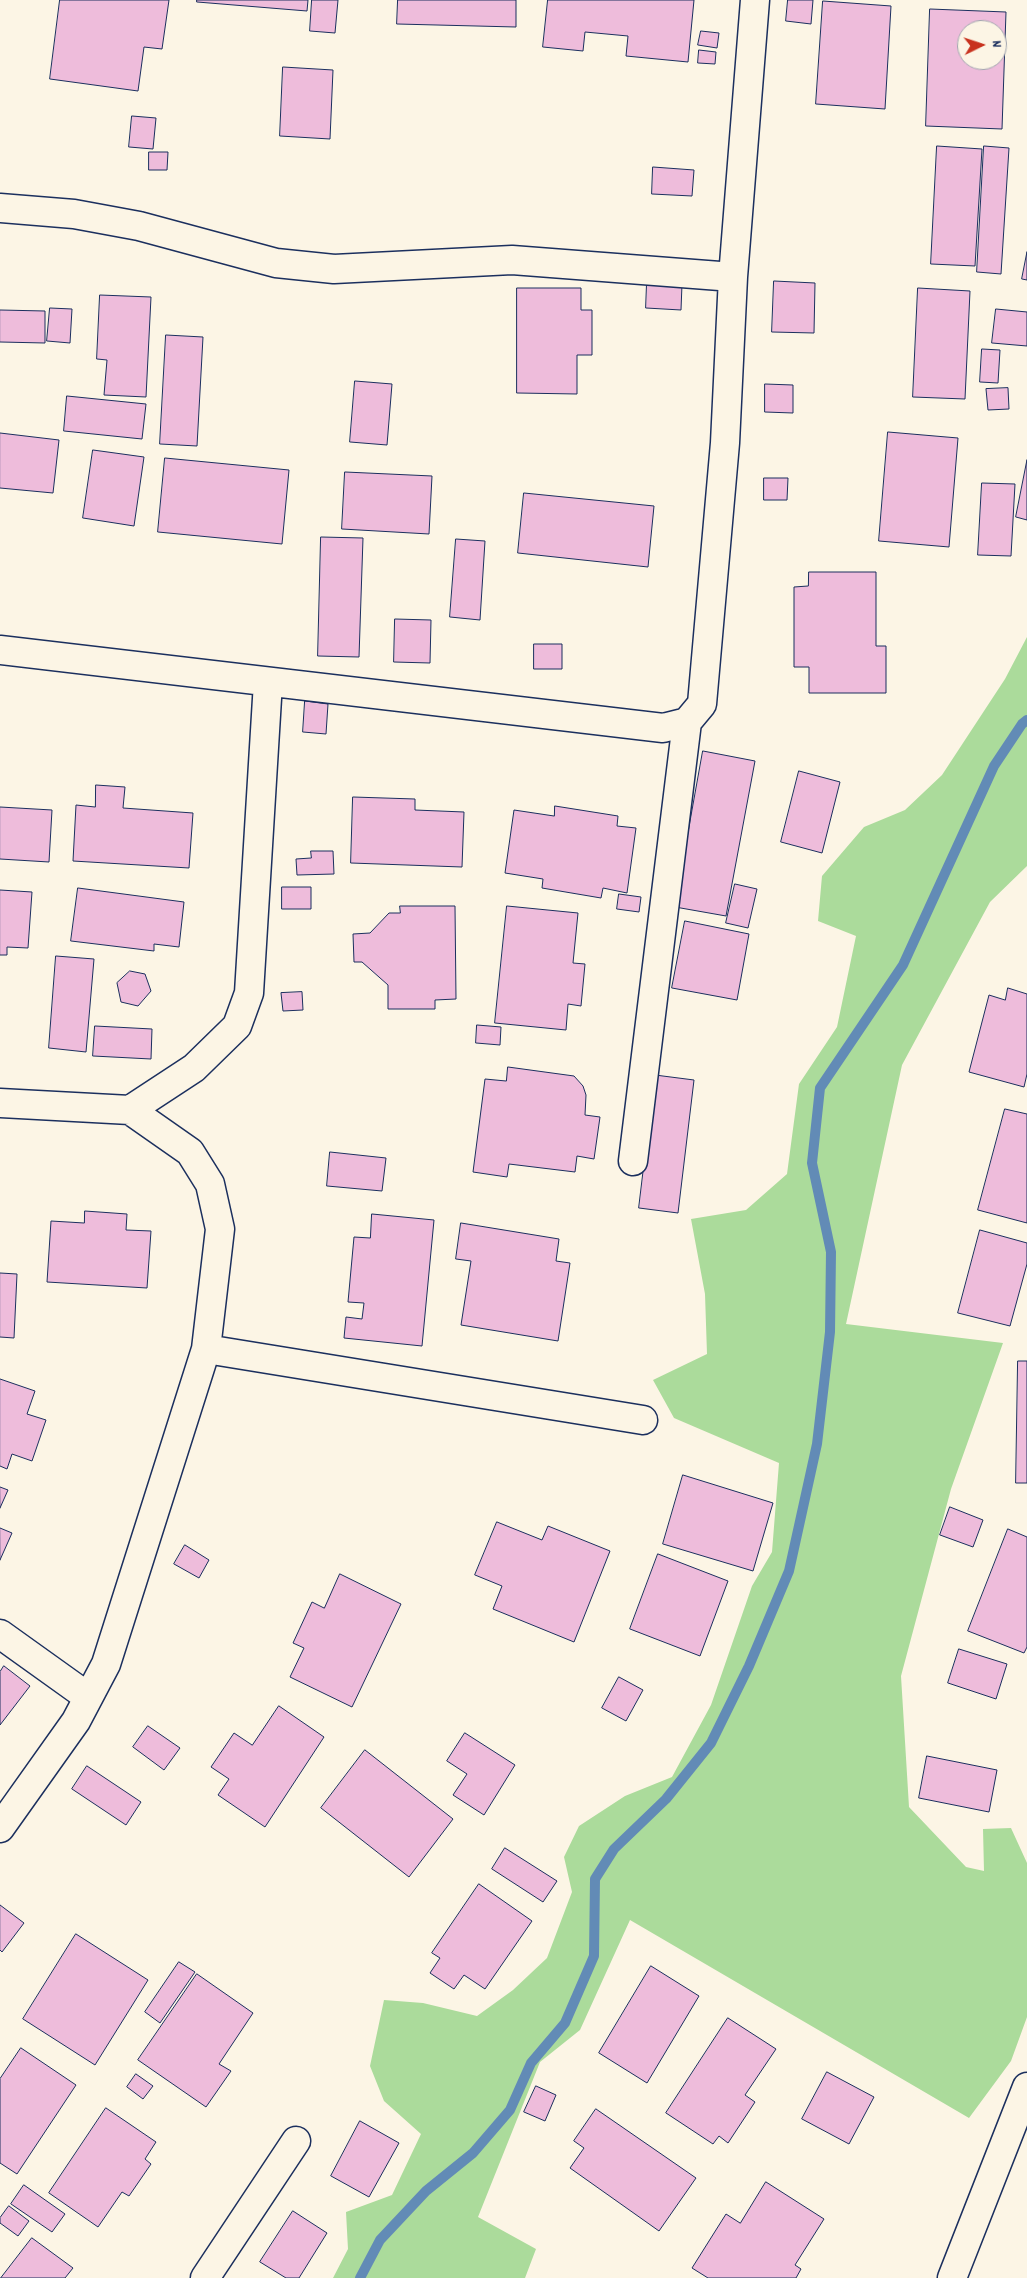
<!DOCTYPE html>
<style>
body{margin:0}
#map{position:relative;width:1027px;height:2278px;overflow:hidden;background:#fcf5e5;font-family:Dekko,sans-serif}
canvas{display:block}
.north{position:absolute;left:957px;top:20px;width:50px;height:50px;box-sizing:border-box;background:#fcf5e5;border:1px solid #a2a6af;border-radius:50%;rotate:86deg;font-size:14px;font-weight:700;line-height:20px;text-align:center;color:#1b2f5e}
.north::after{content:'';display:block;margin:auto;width:18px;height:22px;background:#c8321e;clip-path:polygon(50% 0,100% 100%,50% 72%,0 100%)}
</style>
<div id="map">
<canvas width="1027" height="2278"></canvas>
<div class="north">N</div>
</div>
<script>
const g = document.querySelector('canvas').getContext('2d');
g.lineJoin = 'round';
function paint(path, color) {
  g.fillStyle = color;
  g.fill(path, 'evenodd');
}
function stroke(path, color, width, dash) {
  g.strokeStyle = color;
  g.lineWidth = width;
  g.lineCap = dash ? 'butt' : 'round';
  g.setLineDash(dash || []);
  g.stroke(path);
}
const green = new Path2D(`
 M1027,637V866L990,902L902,1065L846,1324L1003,1343L951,1489L901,1676L909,1807L966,1867L984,1871L983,1829L1011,1828L1027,1863V2017L1011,2061L969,2118L630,1920L580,2030L540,2062L478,2217L536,2249L525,2278H333L348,2249L346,2212L392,2195L421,2134L384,2101L370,2066L384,2000L423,2003L477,2016L513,1990L547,1958L572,1892L564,1857L579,1826L625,1796L672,1777L711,1705L752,1586L772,1552L779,1463L674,1418L653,1380L707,1354L705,1294L691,1219L746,1210L787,1174L799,1084L837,1027L856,936L818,921L822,876L864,827L905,810L942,775L1005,679Z`);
const stream = new Path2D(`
 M360,2278L380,2240L426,2191L473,2153L510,2110L531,2063L565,2023L594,1956L595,1879L614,1849L666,1799L711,1743L749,1666L789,1571L817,1444L830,1332L831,1252L812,1163L820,1088L903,965L994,766L1022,724L1027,720`);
const building = new Path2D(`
 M60,0H169L162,49L144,47L138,91L50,79Z
 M197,0H308L307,11L197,2Z
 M312,0H338L335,33L310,31Z
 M398,0H516V27L397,24Z
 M548,0H694L688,62L626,56L628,36L585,32L583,51L543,47Z
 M788,0H813L811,24L786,21Z
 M823,1L891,6L885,109L816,104Z
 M930,9L1006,12L1002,129L926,126ZM967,30H997V60H967Z
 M701,31L719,33L717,48L698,45Z
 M699,50L716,52L715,64L698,63Z
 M283,67L333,70L330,139L280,136Z
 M132,116L156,118L153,149L129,147Z
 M937,146L982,149L975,266L931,264Z
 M984,146L1009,148L1001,274L977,272Z
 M149,152H168L167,170H149Z
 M653,167L694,170L692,196L652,194Z
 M1027,252V280L1022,279Z
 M774,281L815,283L814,333L772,332Z
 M647,282L682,284L681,310L646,308Z
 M517,288H581V310H592V355H577V394L517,393Z
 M918,288L970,291L965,399L913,397Z
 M100,295L151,297L146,397L104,395L107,360L97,359Z
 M50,308L72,309L70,343L47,341Z
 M996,309L1027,312V346L992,343Z
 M0,310L45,311V343L0,342Z
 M166,335L203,337L197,446L160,444Z
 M982,349L1000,350L998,383L980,382Z
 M355,381L392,384L387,445L350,442Z
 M765,384L793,385V413L765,412Z
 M1008,388L1009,409L988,410L986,389Z
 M67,396L146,404L142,439L64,431Z
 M888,432L958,438L949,547L879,541Z
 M0,433L59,440L53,493L0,488Z
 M93,450L144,457L134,526L83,518Z
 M165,458L289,470L282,544L158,532Z
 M1027,460V520L1016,517Z
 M345,472L432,476L429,534L342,529Z
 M764,478H788L787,500H764Z
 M982,483L1015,484L1011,556L978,555Z
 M524,493L654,506L648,567L518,553Z
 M321,537L363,538L359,657L318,656Z
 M456,539L485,541L480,620L450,617Z
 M809,572H876V646H886V693H809V667H794V587L808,586Z
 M395,619L431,620L430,663L394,662Z
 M534,644H562V669H534Z
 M305,701L328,704L326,734L303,732Z
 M703,751L755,761L726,916L675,907Z
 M799,771L840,782L822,853L781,842Z
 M96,785L125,787L123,808L193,813L189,868L73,861L76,805L95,807Z
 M353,797L415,799V810L464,812L462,867L351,863Z
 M555,806L618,816L617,826L636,828L627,893L603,888L601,898L542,888L543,879L505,873L514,810L554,816Z
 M0,807L52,810L49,862L0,859Z
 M311,851H333L334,874L297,875L296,859L311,858Z
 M735,884L757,889L748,928L726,923Z
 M282,887H311V909H282Z
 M78,888L184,902L179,947L154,944V951L71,941Z
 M0,890L32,892L28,948L7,947V955H0Z
 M619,894L641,897L639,912L617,909Z
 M400,906H455L456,999L435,1000V1009H388V985L362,962H354L353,934L370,933L389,913H400Z
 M507,906L578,913L573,963L585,964L581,1006L568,1004L566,1030L495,1023Z
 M685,921L749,934L737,1000L672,988Z
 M56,956L94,959L86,1052L49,1048Z
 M130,971L145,974L151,991L138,1006L121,1002L117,983Z
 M1008,988L1027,994V1074L1024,1087L969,1072L989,995L1005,1000Z
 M302,992L303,1010L283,1011L281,993Z
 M477,1025L501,1027L500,1045L476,1043Z
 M95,1026L152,1029L151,1059L93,1056Z
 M508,1067L574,1076L583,1086L586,1095L585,1115L600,1117L594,1159L577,1156L575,1172L509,1164L507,1177L473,1172L485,1079L506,1081Z
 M655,1075L694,1080L678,1213L639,1208Z
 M1005,1109L1027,1114V1223L978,1210Z
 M330,1152L386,1158L382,1191L327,1186Z
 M85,1211L127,1214L126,1230L151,1231L147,1288L47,1282L51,1221L84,1223Z
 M372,1214L434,1220L422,1346L344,1338L346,1317L362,1319L364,1303L348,1302L354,1237L370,1238Z
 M461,1223L559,1239L556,1261L570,1263L558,1341L461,1325L471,1261L456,1259Z
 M980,1230L1027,1243V1264L1010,1326L958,1313Z
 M0,1273L17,1274L14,1338L0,1337Z
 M1018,1361H1027V1483H1016Z
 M0,1379L35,1391L27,1414L46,1420L32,1461L12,1454L7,1469L0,1466Z
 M683,1475L773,1503L753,1571L663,1544Z
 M0,1487L8,1490L0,1508Z
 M950,1507L983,1520L973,1547L940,1535Z
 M497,1522L542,1540L548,1526L610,1551L574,1642L493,1609L502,1586L475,1575Z
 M0,1528L12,1533L0,1560Z
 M1008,1529L1027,1537V1647L1024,1653L968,1631Z
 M185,1545L209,1560L199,1578L174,1564Z
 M658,1554L728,1581L700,1656L630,1629Z
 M340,1574L401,1604L352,1707L290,1677L304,1648L293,1643L312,1602L324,1608Z
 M959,1649L1007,1664L996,1699L948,1683Z
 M4,1666L30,1686L0,1725V1672Z
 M619,1677L643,1690L626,1721L602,1708Z
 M279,1706L324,1737L265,1827L218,1795L229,1779L211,1767L234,1733L252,1745Z
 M148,1726L180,1748L164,1770L133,1747Z
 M465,1733L515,1765L484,1815L453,1795L467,1774L447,1761Z
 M365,1750L453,1819L409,1877L321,1808Z
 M927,1756L997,1770L989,1812L919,1798Z
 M87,1766L141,1802L126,1825L72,1789Z
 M505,1848L557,1881L543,1902L492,1869Z
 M479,1884L532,1921L485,1989L464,1975L454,1989L430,1973L440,1958L432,1953Z
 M0,1905L24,1923L2,1952L0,1950Z
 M76,1934L148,1980L95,2065L23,2019Z
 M179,1962L195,1972L160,2023L145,2012Z
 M651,1966L699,1996L647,2083L599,2053Z
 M197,1974L253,2013L219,2064L231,2071L206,2107L138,2060Z
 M728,2018L776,2049L745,2095L755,2102L728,2143L719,2136L713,2144L666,2113Z
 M21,2048L76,2085L17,2174L0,2163V2079Z
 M827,2072L874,2097L849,2144L802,2119Z
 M136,2074L153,2086L143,2099L127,2087Z
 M536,2086L556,2095L545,2121L524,2112Z
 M106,2108L156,2142L145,2159L151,2164L129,2196L122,2192L98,2227L49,2193Z
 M596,2109L696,2178L659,2231L570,2168L584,2148L574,2141Z
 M360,2121L399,2143L369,2197L331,2176Z
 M766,2182L824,2219L795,2265L801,2269L796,2278H708L692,2268L726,2214L740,2223Z
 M24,2185L65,2214L52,2232L11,2204Z
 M9,2206L29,2221L18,2236L0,2223V2218Z
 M293,2211L327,2233L299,2278H286L260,2262Z
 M32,2238L73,2268L65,2278H1Z`);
const minor = new Path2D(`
 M0,208L74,214L139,226L276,263L334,269L512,260L733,277
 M0,650L663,728L687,722L702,704L725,443L733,277L755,0
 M0,1103L130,1110L190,1152L210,1184L220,1229L206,1349L106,1664L76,1721L0,1828
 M130,1110L194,1068L237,1026L249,993L268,682
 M633,1161L687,722
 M206,1349L643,1420
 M0,1634L88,1697
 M205,2278L296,2141
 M952,2278L1027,2087`);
paint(green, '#abdb9b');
stroke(stream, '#628bb6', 10);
paint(building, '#eebcdb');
stroke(building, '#1b2f5e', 1);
stroke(minor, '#1b2f5e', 31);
stroke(minor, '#fcf5e5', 28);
</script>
